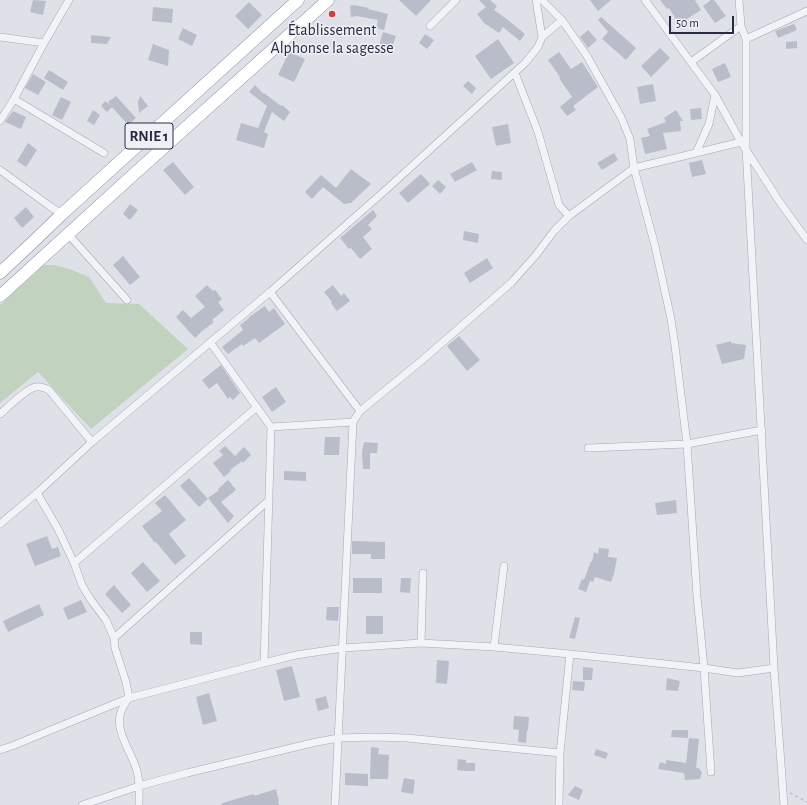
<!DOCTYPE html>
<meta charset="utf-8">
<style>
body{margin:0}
#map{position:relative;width:807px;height:805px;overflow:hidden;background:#dfe1e9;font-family:"Alegreya Sans",sans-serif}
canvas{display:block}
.scale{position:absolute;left:669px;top:16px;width:65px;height:18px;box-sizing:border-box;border:2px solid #272c41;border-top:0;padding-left:5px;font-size:12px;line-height:14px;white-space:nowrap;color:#272c41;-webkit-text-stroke:3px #eef0f6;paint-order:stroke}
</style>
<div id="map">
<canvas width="807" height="805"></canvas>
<div class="scale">50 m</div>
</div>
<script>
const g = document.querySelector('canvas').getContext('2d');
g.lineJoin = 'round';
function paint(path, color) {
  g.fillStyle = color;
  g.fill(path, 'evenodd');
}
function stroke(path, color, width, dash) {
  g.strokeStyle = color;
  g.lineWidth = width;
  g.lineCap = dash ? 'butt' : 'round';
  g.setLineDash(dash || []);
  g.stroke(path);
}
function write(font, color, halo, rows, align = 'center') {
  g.font = font + ' "Alegreya Sans",sans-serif';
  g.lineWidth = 3;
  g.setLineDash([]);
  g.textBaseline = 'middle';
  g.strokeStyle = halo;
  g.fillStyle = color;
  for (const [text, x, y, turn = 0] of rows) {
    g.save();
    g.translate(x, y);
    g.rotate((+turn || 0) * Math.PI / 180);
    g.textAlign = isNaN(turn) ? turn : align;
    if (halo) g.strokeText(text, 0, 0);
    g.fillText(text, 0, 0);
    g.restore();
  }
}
const green = new Path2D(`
 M44,265H55L72,270L89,277L106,303L139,304L188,349L91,429L38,372L0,403V305Z`);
const building = new Path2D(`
 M33,0L46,1L43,15L30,12Z
 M399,0H431L416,16Z
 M479,0H490L497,6L494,10L508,20L525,34L520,41L503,27L499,33L484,23L477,14L486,7Z
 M590,0H611L598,11Z
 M660,0H695L701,10L679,24L669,8L667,9Z
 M711,0H714L726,16L715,23L703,6Z
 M249,2L262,15L248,29L235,16Z
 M354,5L369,8L368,9L388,14L384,30L376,28L378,20L357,16L351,17L350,6Z
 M153,7L173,9L172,23L152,21Z
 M601,17L636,48L626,60L602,39L608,32L598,20Z
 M794,24L797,30L778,38L775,31Z
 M183,28L197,35L192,46L178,39Z
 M588,30L597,40L588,48L580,37Z
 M383,32L396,36L391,50L379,46Z
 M425,34L434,40L427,49L419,43Z
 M91,35L111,37L107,44L91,43Z
 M498,39L514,63L491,79L475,56Z
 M797,41V48L786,49V42Z
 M153,44L169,50L168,66L148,60Z
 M660,48L670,58L651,77L641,66Z
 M289,52L305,59L294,82L278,75Z
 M559,52L571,69L582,62L598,87L573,106L576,110L567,116L560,107L572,97L559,78L560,77L548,60Z
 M725,63L731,77L718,82L712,69Z
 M49,70L68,82L63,90L44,78Z
 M33,74L46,82L38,95L25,88Z
 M468,81L476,88L472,94L463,86Z
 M653,84L656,101L640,104L637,87Z
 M255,85L264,94V93L281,106L282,105L290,112L284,121L272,112L264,132L268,134L264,148L236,140L241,123L258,128L267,106L249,92Z
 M116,96L136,118L128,125L112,107L107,112L101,106L105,101L110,105L108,102Z
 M140,96L148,106L139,113L138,102Z
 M61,97L71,102L62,120L52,115Z
 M701,108L702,119L691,120L690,109Z
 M93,110L100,115L94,125L87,121Z
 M676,110L683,121H680L681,131L663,133L667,149L645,154L641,138L650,136L647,129L666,122L664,118Z
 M13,111L26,117L21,129L5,122Z
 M508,124L511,143L496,146L492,127Z
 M28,143L37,150L26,167L17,161Z
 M614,153L618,160L602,170L597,163Z
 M702,160L706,174L692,177L689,163Z
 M173,162L194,187L185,195L163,170Z
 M472,162L477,170L455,182L450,174Z
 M351,169L371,184L351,203L344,204L323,187L312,199L305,192L321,175L336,188Z
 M492,171L502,172V180L491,179Z
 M421,174L430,184L408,203L399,193Z
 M438,180L446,187L440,194L432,186Z
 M130,204L138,210L130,220L123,214Z
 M26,207L34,217L22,228L14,218Z
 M373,210L377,216L368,225L372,229L363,237L372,249L360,259L351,248L349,249L340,238Z
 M464,231L479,234L478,243L463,240Z
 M123,256L140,277L130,285L113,265Z
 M487,258L493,268L470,283L464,273Z
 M207,285L213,291L215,290L222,299L218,302L224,310L212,320L214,322L202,331L195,338L176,317L183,310L191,318L205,307L195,296Z
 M333,285L341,296L344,293L350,301L337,311L331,303L332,302L324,292Z
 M265,306L269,312L274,308L285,324L259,343L255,338L243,346L242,344L228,354L222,347L243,330L240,325L249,318V317Z
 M459,336L480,360L467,371L447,346Z
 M731,341V343L746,345L744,359L722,364L716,345Z
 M221,365L240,393L233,400L230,397L228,399L217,383L209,389L202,380Z
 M276,387L286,402L272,412L262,397Z
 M325,437H340L339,455H324Z
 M364,442L378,443L377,453H370V469H363L362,453Z
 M225,446L235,456L244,447L251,455L243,463L242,461L230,470L231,471L224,477L213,463L223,455L219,451Z
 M284,471L306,472V481L284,480Z
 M189,478L208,499L199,507L180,486Z
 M228,480L236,490L221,502L234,516L228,523L208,498L219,490L218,489Z
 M165,495L186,520L169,534L186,556L175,565L156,542L155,543L142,526L162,511L155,503Z
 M676,500L677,513L657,515L655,503Z
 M47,536L52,549L58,547L61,556L35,566L26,544Z
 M352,541L385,542V559H371V554H352Z
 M599,548L609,549L608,557L617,558L614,574L611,582L595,577L593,582L590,581L586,592L578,589L582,579L584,580L591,561L592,562L594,552L598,554Z
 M143,562L160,581L147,592L131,573Z
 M353,578H382V593H353Z
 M401,578H411L410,593L400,592Z
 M114,585L131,605L122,613L105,594Z
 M81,600L87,612L68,620L63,608Z
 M39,604L44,615L8,632L3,621Z
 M327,607H339L338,621L326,620Z
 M366,616H383V634H366Z
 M575,617L580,618L575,639L569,638Z
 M190,632H202V645L190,644Z
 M437,660L449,661L447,684L436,683Z
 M292,666L300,697L284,701L276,670Z
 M583,667L593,668L592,680H583Z
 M667,678L680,681L678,691L666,690Z
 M573,681L585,682L584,691L572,690Z
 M209,693L217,721L203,725L196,697Z
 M326,696L329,708L318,711L315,699Z
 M514,716L529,717L528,730H527L526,743L518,742L519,730L513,729Z
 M672,730H688V738L671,737Z
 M689,738L699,739L696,768H699L702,773L700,779L685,780L684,773L658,769L660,762L666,764V760L686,763Z
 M371,747L379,748L378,754L389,755L388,779H370Z
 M596,749L608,753L606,759L594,755Z
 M458,759L466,760V763H475V771H465L457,770Z
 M345,773L368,774V786L345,785Z
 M404,778L415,780L413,794L401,792Z
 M575,786L583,790L579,800L568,795Z
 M276,789L279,801H278L279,805H222V803L254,794V796Z`);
const path = new Path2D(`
 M790,793L807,802`);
const minor = new Path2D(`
 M542,0L562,20L587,56L621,117L630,139L634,168L655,246L671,319L675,346L687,444L697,596L704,668L711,772
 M645,0L715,95L741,142L779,201L807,240
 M739,0L741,26L746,39
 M430,26L456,0
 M0,37L44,43
 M542,37L562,20
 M691,62L741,26
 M515,73L538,132L559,205L569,216
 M14,99L104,153
 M0,121L14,99L44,43L69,0
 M696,153L709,124L715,95
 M0,170L51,207L62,214
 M68,234L127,300
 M270,292L360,411
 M210,342L271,427L264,663
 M0,414C8,407 27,388 36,387C41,386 45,388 49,390L92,442
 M271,427L353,422
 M588,448L687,444L762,430
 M37,493L58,529L74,563L82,585L86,592L91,600L106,620L114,638L115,648L126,682L129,698C125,703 122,708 120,715C116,733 132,753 137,771C140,781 139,794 139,805
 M0,524L37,493L92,442L270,292L389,187L525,63L538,47L542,37L536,0
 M74,563L257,407
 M114,638L269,500
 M421,643L423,573
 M494,647L504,566
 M570,654L704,668L738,673L774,668
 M0,750L12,746L129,698L264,663L296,655L343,648L421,643L494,647L570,654L560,753L559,805
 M82,805L139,786L187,773L312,743L338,738L374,737L407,738L560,753
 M335,805L353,422L360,411L420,362L511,283L536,255L554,231L569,216L634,168L741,142
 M784,805L774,668L746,148V39L807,11`);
const trunk = new Path2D(`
 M0,273L33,242L62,214L298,0
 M0,296L133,175L328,0`);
const markers = [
 [332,14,4,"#d53c3d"]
];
const shields = [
 [149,136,48]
];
const shieldNames = [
 ["RNIE 1",149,136]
];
const poiNames = [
 ["Établissement",332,30],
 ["Alphonse la sagesse",332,48]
];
paint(green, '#c1d3bf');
paint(building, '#b9bcc9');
stroke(minor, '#a4a7b3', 8);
stroke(trunk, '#858ca0', 13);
stroke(path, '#bdbfc8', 1.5, [3, 3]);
stroke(minor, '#f2f3f7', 7);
stroke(trunk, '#fff', 12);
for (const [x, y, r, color] of markers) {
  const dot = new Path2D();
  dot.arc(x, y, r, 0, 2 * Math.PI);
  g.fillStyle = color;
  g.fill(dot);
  stroke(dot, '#eef0f6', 1.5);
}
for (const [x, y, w] of shields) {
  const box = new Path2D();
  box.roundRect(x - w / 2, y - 13, w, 26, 3);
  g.fillStyle = '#eef0f6';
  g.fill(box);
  stroke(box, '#272c41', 1);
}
write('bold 15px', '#272c41', null, shieldNames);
write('16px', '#272c41', '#eef0f6', poiNames);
</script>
